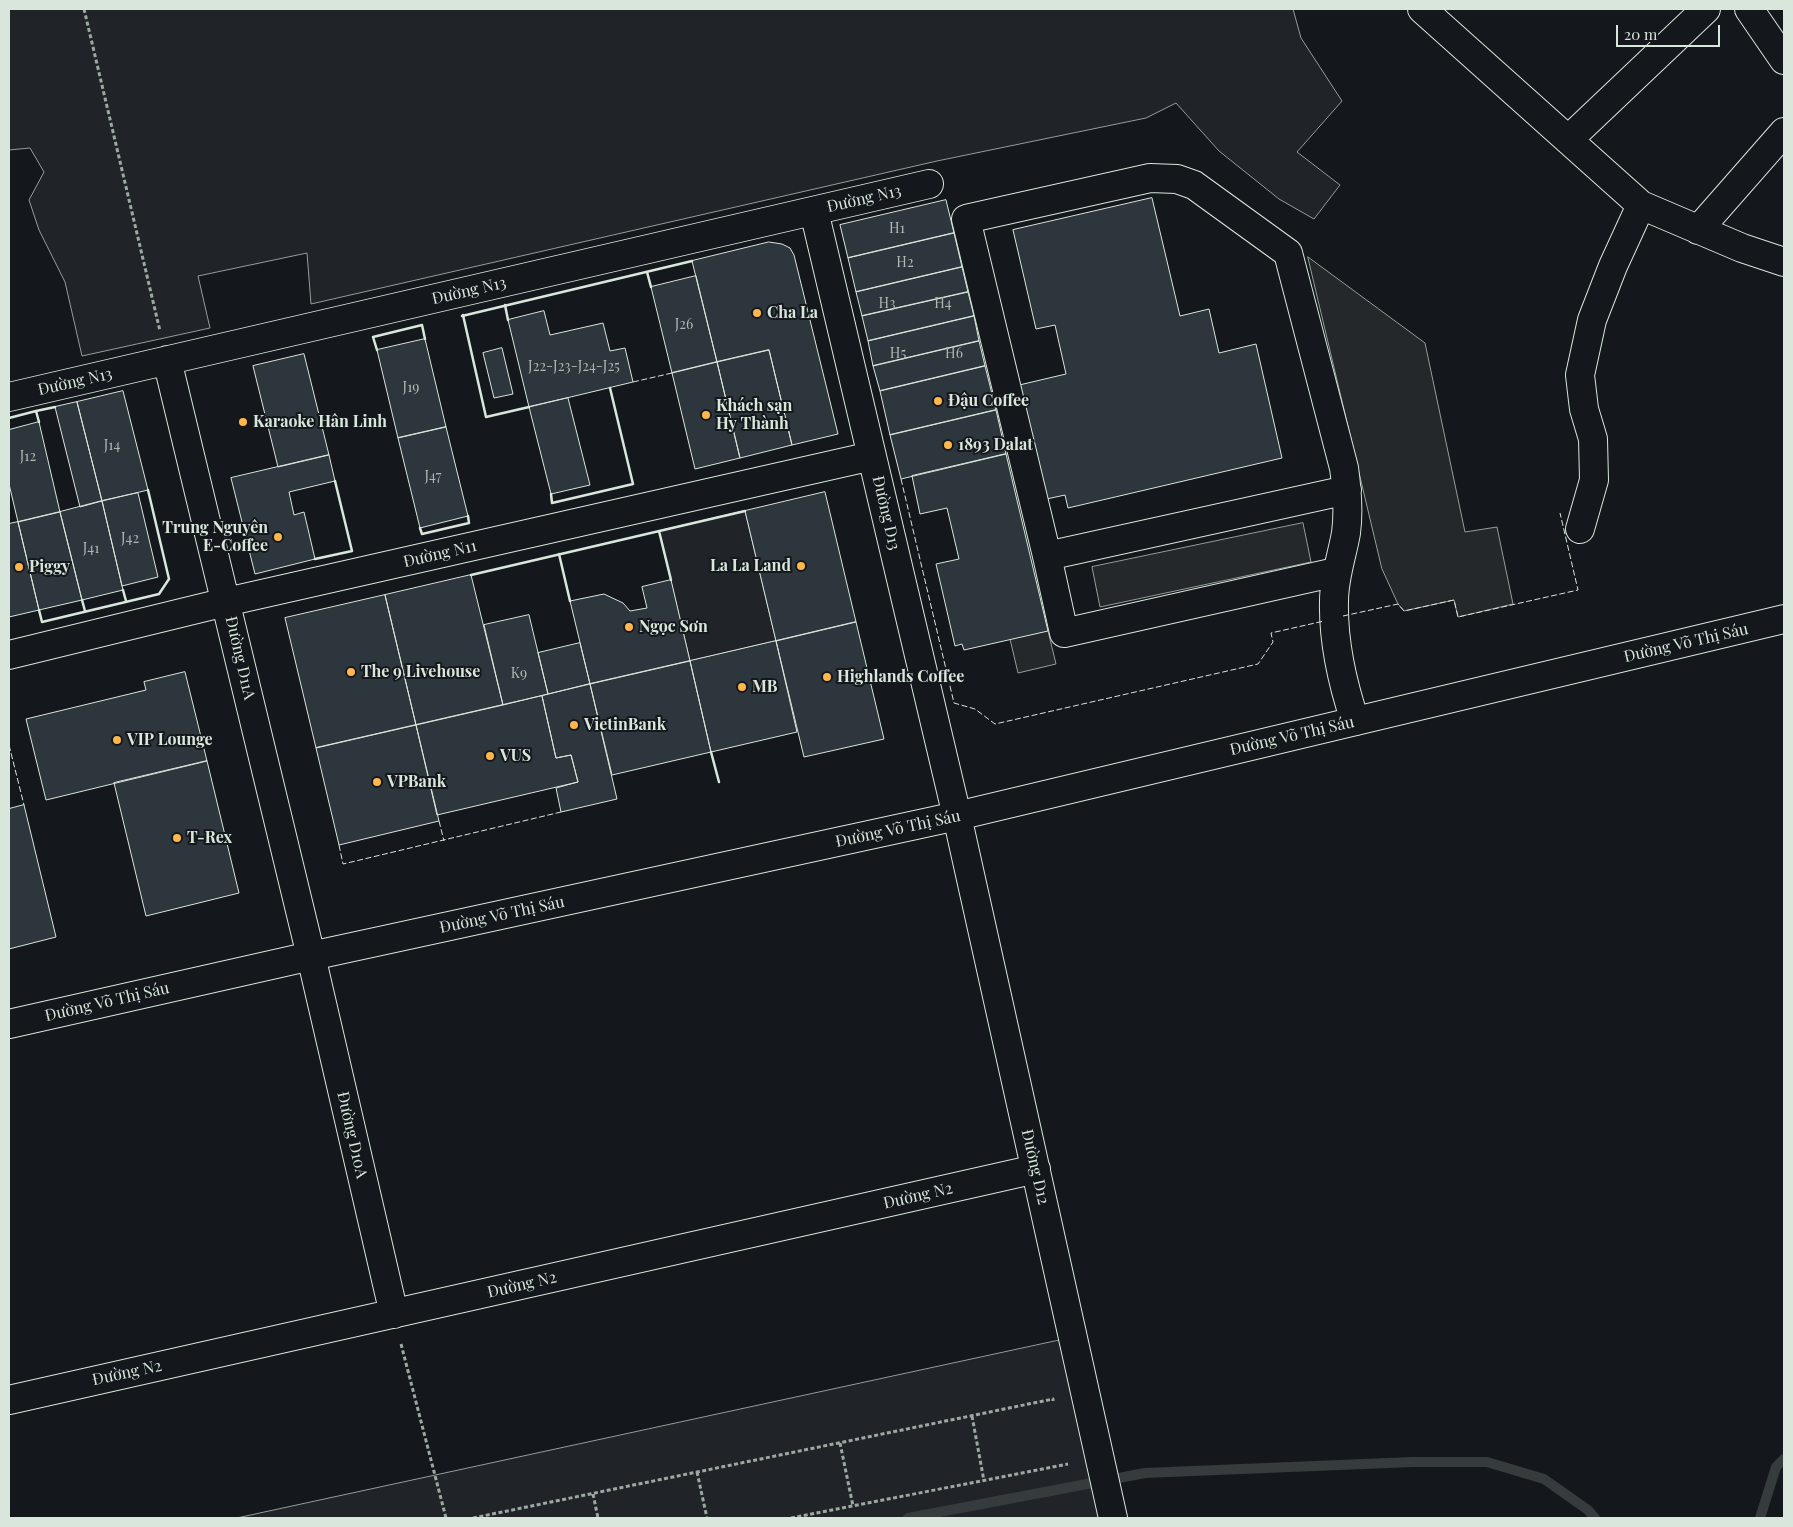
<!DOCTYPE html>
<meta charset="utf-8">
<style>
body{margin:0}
#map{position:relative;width:1793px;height:1527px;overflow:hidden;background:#14181c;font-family:"Playfair Display",serif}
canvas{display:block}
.frame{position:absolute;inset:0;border:10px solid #d8e6dc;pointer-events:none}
.scale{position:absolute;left:1616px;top:25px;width:104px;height:22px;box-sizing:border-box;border:2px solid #d8e6dc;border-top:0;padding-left:6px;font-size:15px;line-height:18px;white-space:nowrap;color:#d8e6dc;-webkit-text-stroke:4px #14181c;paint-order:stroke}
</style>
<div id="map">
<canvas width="1793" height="1527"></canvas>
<div class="frame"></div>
<div class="scale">20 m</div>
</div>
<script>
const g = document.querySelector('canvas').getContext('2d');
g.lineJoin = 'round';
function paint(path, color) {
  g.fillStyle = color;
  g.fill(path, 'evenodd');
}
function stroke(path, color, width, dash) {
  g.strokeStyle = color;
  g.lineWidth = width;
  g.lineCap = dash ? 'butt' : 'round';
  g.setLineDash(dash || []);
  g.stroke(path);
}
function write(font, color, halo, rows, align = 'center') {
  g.font = font + ' "Playfair Display",serif';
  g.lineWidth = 4;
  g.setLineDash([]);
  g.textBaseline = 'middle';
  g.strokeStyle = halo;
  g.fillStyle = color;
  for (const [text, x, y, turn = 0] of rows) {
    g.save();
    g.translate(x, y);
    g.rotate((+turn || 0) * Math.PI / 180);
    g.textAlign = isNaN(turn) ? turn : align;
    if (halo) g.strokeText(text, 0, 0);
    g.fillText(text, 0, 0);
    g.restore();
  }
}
const green = new Path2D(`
 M9,9H1293L1301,38L1342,101L1297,152L1340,185L1314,219L1279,199L1219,151L1176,103L1146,118L937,161L311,304L307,253L198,276L210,328L82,356L65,282L39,230L29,200L44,172L30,148L9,150Z
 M745,511L776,641L690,661L659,531Z
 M1061,1340L1101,1518H237Z`);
const parking = new Path2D(`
 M1308,257L1425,343L1465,532L1497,527L1513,604L1458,617L1454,600L1404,611L1398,604L1382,569Z
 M1303,523L1311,562L1100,607L1092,567Z
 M1048,631L1056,664L1018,673L1010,639Z`);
const stream = new Path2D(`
 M908,1518L1145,1473L1412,1462H1487L1544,1479L1588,1510L1595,1518
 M1760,1518L1776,1467L1784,1459`);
const building = new Path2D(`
 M1152,198L1180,316L1209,309L1219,353L1256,344L1282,458L1068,508L1065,495L1042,500L1015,386L1066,374L1055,325L1036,329L1013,230Z
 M946,200L954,233L848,258L840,225Z
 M954,233L962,267L856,292L848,258Z
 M769,242L782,244L790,248L794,255L838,434L792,445L769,350L717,362L692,261Z
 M962,267L968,292L862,316L856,292Z
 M696,276L717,362L672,373L651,287Z
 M968,292L974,316L868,341L862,316Z
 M544,311L550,335L603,323L610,351L625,348L633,382L529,407L508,320Z
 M974,316L979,341L873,366L868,341Z
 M425,339L446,427L398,438L377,350Z
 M979,341L985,366L880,391L873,366Z
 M502,348L513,394L494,398L483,353Z
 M769,350L792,445L740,458L717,362Z
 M304,354L329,455L278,467L253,366Z
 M717,362L740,458L695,469L672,373Z
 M985,366L996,410L890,435L880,391Z
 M123,391L148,490L102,501L77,402Z
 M568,398L590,485L551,494L529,407Z
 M77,402L102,501L80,507L55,407Z
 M996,410L1006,454L901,479L890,435Z
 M39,422L60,512L18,522L9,484V430Z
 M446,427L468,516L420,528L398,438Z
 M1006,454L1048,631L964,650L962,644L955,646L936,564L959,559L947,508L920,514L912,476Z
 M329,455L335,481L289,492L294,515L304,512L315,559L255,574L231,478Z
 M825,492L856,622L776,641L745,511Z
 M138,493L158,577L122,586L102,501Z
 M102,501L123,590L82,600L60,512Z
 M60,512L82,600L39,610L18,522Z
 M18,522L39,610L9,617V524Z
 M471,575L503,705L416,725L385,595Z
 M671,580L690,661L590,684L570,601L604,594L623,603L630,611L647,608L642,587Z
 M385,595L416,725L316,748L285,618Z
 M529,615L548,694L503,705L484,625Z
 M856,622L884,739L804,757L776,641Z
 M776,641L797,732L711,752L690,661Z
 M580,643L590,684L548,694L538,653Z
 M690,661L711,752L612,775L590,684Z
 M185,672L207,761L46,800L26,719L146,690L144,682Z
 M590,684L617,799L561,812L556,788L578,782L571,755L556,758L542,696Z
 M542,696L556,758L571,755L578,782L437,815L416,725Z
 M416,725L439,821L339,845L316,748Z
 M207,761L239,893L146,916L114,783Z
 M24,805L56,937L9,949V809Z`);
const path = new Path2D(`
 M84,9L160,331
 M401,1344L446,1518
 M972,1416L984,1481
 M840,1443L853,1506
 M697,1472L707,1518
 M593,1494L598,1518
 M473,1518L1053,1399V1401
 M791,1518L1068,1464`);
const minor = new Path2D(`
 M1422,9L1641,205L1742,248L1784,262
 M1749,9L1784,60
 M1569,139L1706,9
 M814,211L957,816L1113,1518
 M1698,230L1784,132
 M167,360L311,956L394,1314
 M9,397L929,184
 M1347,490L1047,556L966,219L1150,178L1177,179L1194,185L1288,253L1344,468C1347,489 1349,511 1346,533C1342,556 1334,577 1334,601C1333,642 1342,682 1355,721
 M1580,529L1594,480L1593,439L1584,409L1580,375L1592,320L1613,266L1641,205
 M1047,556L1064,633L1336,572
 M9,655L226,602L872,456
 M9,1400L1036,1169`);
const major = new Path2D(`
 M9,1024L311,956L957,816L1784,619`);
const fence = new Path2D(`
 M633,382L672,373
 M901,479L954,703L975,709L995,724L1258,664L1273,642L1271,633L1324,621
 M1343,616L1398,604L1404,611L1454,600L1458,617L1578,590L1560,513
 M9,745L24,805
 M439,821L444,841
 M339,845L343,864L561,812`);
const wall = new Path2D(`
 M647,272L651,287
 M505,305L508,320
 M463,315L486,417L529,407
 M462,316L692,261
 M377,350L373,337L422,325L425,339
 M9,418L36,411
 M39,422L36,411L55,407
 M551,494L552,503L633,484L610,388
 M420,528L422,534L469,523L468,516
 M659,531L671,580
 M559,554L570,601
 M315,559L352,551L335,481
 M471,575L745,511
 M123,590L126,601
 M82,600L85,611
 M39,610L42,622L159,594L169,579L148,490
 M711,752L719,782`);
const markers = [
 [757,313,5,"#ffb74d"],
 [938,401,5,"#ffb74d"],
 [706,415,5,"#ffb74d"],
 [243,422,5,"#ffb74d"],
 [948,445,5,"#ffb74d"],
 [278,537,5,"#ffb74d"],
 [801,566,5,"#ffb74d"],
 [19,567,5,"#ffb74d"],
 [629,627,5,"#ffb74d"],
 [351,672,5,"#ffb74d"],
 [827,677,5,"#ffb74d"],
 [742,687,5,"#ffb74d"],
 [574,725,5,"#ffb74d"],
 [117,740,5,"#ffb74d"],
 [490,756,5,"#ffb74d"],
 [377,782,5,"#ffb74d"],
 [177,838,5,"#ffb74d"]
];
const numberNames = [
 ["H1",897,229],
 ["H2",905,263],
 ["H3",887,304],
 ["H4",943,304],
 ["J26",684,325],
 ["H5",898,354],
 ["H6",954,354],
 ["J22-J23-J24-J25",574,367],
 ["J19",411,388],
 ["J14",112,446],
 ["J12",28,457],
 ["J47",433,477],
 ["J42",130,539],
 ["J41",91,549],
 ["K9",519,674]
];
const streetNames = [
 ["Đường N13",864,199,-13],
 ["Đường N13",469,291,-13],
 ["Đường N13",75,382,-13],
 ["Đường D13",886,513,77],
 ["Đường N11",440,554,-13],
 ["Đường Võ Thị Sáu",1686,643,-13],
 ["Đường D11A",240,658,77],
 ["Đường Võ Thị Sáu",1292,736,-13],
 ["Đường Võ Thị Sáu",898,829,-12],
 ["Đường Võ Thị Sáu",502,915,-12],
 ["Đường Võ Thị Sáu",107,1002,-13],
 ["Đường D10A",352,1135,77],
 ["Đường D12",1035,1167,77],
 ["Đường N2",918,1196,-13],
 ["Đường N2",522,1285,-13],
 ["Đường N2",127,1373,-12]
];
const poiNames = [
 ["Cha La",767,313],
 ["Đậu Coffee",948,401],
 ["Khách sạn",716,406],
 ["Hy Thành",716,424],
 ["Karaoke Hân Linh",253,422],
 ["1893 Dalat",958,445],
 ["Trung Nguyên",268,528,"right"],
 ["E-Coffee",268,546,"right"],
 ["La La Land",791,566,"right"],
 ["Piggy",29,567],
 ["Ngọc Sơn",639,627],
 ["The 9 Livehouse",361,672],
 ["Highlands Coffee",837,677],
 ["MB",752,687],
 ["VietinBank",584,725],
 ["VIP Lounge",127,740],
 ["VUS",500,756],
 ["VPBank",387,782],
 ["T-Rex",187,838]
];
paint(green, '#202428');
stroke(green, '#939e99', 1);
paint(parking, '#24282b');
stroke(parking, '#939e99', 1);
stroke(stream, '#363b3e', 10);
paint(building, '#2c363c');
stroke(building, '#d8e6dc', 1);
stroke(minor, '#d8e6dc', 30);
stroke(major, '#d8e6dc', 30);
stroke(path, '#9da8a2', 3, [4, 2.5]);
stroke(minor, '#14181c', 28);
stroke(major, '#14181c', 28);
stroke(fence, '#d8e6dc', 1, [6, 2.5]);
stroke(wall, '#d8e6dc', 2.5);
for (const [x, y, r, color] of markers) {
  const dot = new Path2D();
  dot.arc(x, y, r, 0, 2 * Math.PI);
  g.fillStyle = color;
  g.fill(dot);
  stroke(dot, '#14181c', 2);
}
write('14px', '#adbab4', null, numberNames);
write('16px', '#d8e6dc', '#14181c', streetNames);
write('bold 16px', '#d8e6dc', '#14181c', poiNames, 'left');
</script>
